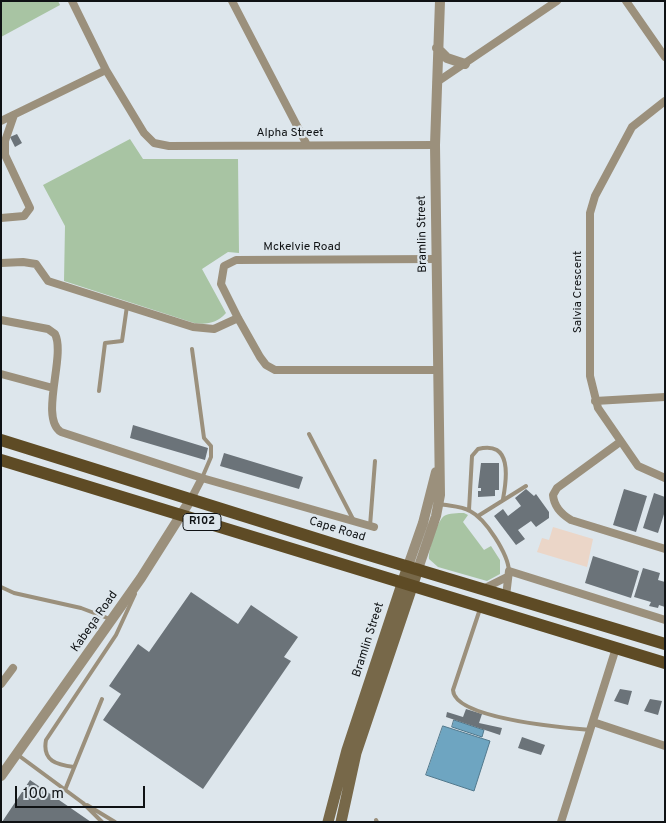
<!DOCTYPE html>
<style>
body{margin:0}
#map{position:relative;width:666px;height:823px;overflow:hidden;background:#dde6ec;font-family:Overpass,sans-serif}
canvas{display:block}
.frame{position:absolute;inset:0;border:2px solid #0f1214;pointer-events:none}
.scale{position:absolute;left:15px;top:786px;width:130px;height:22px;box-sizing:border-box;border:2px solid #0f1214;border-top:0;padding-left:6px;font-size:15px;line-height:18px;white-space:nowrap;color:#0f1214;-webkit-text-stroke:4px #dde6ec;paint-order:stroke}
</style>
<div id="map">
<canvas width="666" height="823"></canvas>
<div class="frame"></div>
<div class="scale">100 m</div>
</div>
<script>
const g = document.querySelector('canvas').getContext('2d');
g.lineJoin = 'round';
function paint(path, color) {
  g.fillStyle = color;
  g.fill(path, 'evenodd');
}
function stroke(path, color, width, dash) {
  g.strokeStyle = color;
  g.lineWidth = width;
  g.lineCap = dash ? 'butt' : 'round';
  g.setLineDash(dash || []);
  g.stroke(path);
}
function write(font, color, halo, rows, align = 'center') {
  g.font = font + ' Overpass,sans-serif';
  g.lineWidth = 4.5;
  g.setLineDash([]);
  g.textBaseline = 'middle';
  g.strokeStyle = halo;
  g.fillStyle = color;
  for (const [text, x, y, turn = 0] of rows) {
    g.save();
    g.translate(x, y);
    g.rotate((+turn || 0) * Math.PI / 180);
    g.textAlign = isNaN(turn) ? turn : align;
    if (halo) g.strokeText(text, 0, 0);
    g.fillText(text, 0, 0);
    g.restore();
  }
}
const medical = new Path2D(`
 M553,527L593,539L587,567L537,552L542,538L549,540Z`);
const green = new Path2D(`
 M1,1H58L60,5L1,37Z
 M130,139L143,159H238L239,253L228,252L202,269L226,313C217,323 207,325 194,323L64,281L65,226L43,185Z
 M464,513L468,515L463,522L484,550L491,546L500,560V574L487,581L438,567L429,559C428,551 437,521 444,516C449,513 458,513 464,513Z`);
const water = new Path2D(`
 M454,720L484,730L482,737L452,727Z
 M443,726L490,741L474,791L426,775Z`);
const building = new Path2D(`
 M17,134L22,143L15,147L10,137Z
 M133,425L208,448L205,460L130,438Z
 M224,453L303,477L299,489L220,466Z
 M481,463H499V490H495V496L478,497V491H481V488H478Z
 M526,489L534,496L536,494L549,512V518L536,527L531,521L518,530L525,539L516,545L494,516L503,509L508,516L521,506L515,498Z
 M624,489L647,496L636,532L613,525Z
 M654,493L665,497V511L658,533L643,528Z
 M593,556L639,571L631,598L585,583Z
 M643,568L660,573L658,580L665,582V607L659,605L658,608L649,606L651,602L634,597Z
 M191,592L238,624L251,605L298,637L284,657L291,661L203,789L103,720L121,694L109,686L138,644L149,652Z
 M620,689L632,691L628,705L614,701Z
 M650,699L662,701L658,715L644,711Z
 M466,709L482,714L479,723L502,728L500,735L446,717L447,712L463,717Z
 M522,737L545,745L541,755L518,748Z
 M30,780L91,822H2Z`);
const service = new Path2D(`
 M192,349L204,438L211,446V457L202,478
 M99,391L105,343L122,341L127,306
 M309,434L354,521
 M440,504C449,506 462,506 470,511C486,519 508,554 509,571
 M469,510L472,456L478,449C512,440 507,478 503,499
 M478,516L526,486
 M370,526L375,461
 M1,587L14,593L81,608L110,619
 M480,609L453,690C454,719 567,728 590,730
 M18,755L83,803L102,822
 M74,767C57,765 42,761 46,740L116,635L135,594
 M65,790L102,699
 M87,805L115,822
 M376,820L377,822`);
const minor = new Path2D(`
 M72,1L106,70L144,133L154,143L169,146L435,145
 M232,1L307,145
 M626,1L665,57
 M437,82L557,1
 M665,101L632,127L595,196L590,213V376L598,408L638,466L665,478
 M1,121L106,70
 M1,218L24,216L30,208L5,155V141L14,115
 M1,263L23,262L36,264L48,281L193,327L214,329L238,318
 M1,320L48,329L55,334C66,356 39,418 61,432L202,478L374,527
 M437,370H275L266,365L260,357L238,318L221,284L224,266L236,260L437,259
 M1,374L53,388
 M595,401L665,397
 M620,442L557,488L553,495C554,507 561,514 571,520L665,549
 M191,499L202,478
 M483,589L507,577
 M506,596L509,571L665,620
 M1,684L13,668
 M593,722L665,746
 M561,822L616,648`);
const tertiary = new Path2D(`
 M437,48L447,58L465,64
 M408,566L423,523L436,472
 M418,569L436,516L440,495L435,145L440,1
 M1,776L141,578L191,499`);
const secondary = new Path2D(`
 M328,822L347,750L408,566
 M341,822L356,753L418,569`);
const primary = new Path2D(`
 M1,440L359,552L665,644
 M1,460L665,663`);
const shields = [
 [202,522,38]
];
const shieldNames = [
 ["R102",202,522]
];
const streetNames = [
 ["Alpha Street",290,134],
 ["Bramlin Street",423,234,-91],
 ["Mckelvie Road",302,248],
 ["Salvia Crescent",579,292,-90],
 ["Cape Road",337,530,17],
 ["Kabega Road",95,622,-55],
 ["Bramlin Street",369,640,-72]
];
paint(medical, '#ebd6c8');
paint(green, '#a8c4a3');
paint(water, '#6ea5c1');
stroke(water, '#52798d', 1);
paint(building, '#6b7379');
stroke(service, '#9b907c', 4);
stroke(minor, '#9b907c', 8);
stroke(tertiary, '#9b907c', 10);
stroke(secondary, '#776849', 11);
stroke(primary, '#5e4b25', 12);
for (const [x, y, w] of shields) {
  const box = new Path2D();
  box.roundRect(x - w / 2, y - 8.5, w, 17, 4);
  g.fillStyle = '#dde6ec';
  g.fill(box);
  stroke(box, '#0f1214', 1);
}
write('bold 11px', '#0f1214', null, shieldNames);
write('12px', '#0f1214', '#dde6ec', streetNames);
</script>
